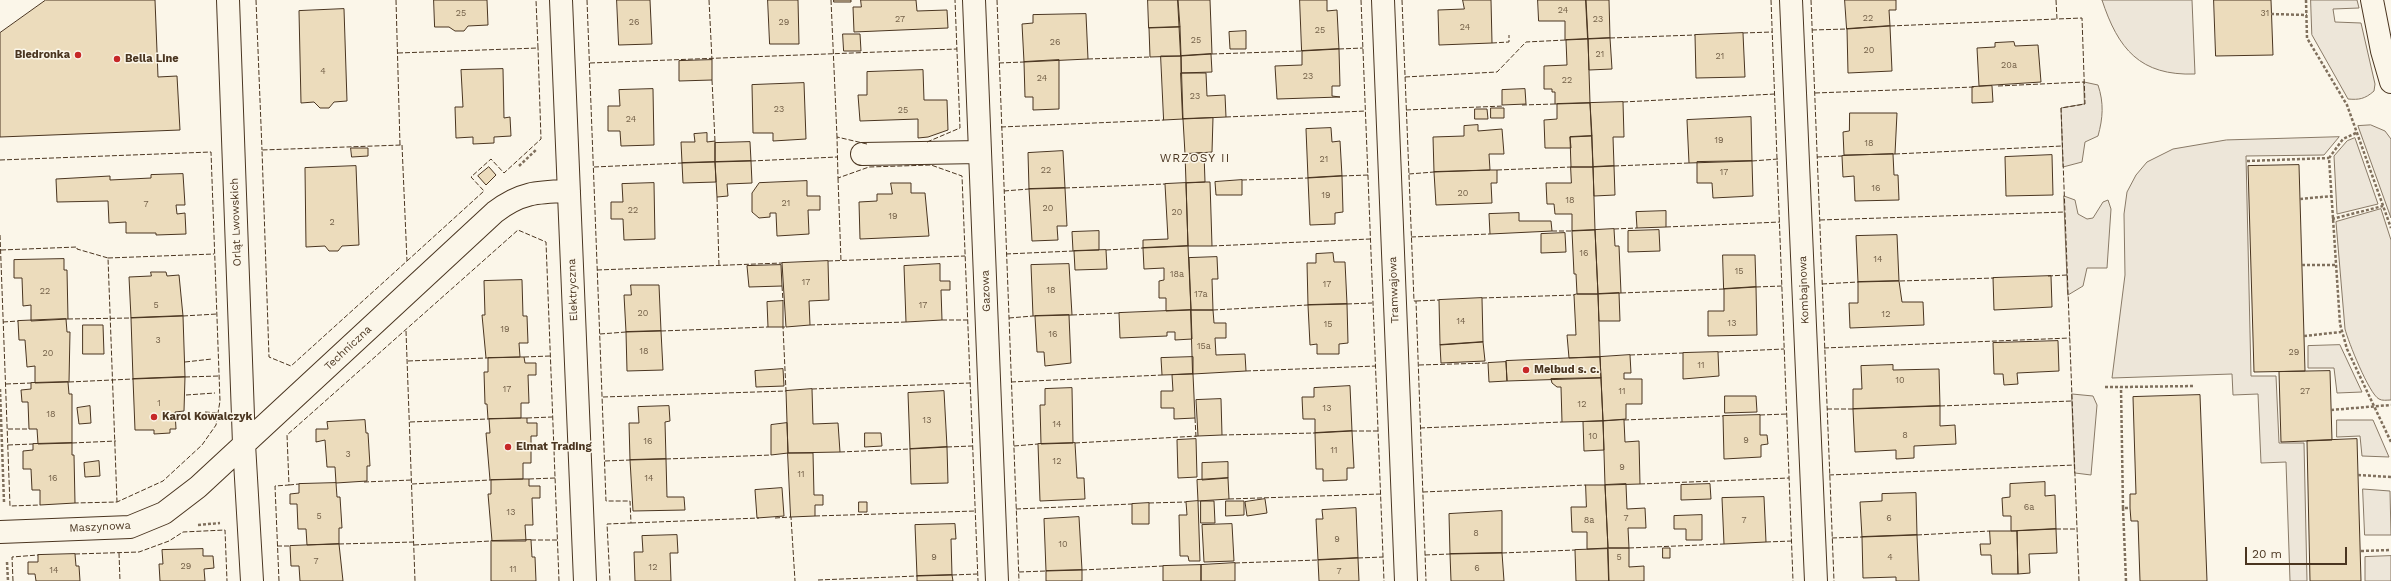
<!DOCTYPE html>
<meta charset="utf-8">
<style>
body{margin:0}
#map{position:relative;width:2391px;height:581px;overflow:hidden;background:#fbf6e9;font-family:"Work Sans",sans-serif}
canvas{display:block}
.scale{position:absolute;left:2245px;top:547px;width:102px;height:18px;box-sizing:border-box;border:2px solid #4a3520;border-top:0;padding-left:5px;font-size:12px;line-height:14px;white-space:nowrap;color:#4a3520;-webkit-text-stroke:3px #fbf6e9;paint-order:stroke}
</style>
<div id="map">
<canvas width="2391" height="581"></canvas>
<div class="scale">20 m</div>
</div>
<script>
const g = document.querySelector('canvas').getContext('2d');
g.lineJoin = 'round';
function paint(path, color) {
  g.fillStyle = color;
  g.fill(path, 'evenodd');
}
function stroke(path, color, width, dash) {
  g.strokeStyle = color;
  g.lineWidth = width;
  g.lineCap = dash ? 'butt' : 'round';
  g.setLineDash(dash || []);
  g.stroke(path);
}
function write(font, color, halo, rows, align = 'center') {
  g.font = font + ' "Work Sans",sans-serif';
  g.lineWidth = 3;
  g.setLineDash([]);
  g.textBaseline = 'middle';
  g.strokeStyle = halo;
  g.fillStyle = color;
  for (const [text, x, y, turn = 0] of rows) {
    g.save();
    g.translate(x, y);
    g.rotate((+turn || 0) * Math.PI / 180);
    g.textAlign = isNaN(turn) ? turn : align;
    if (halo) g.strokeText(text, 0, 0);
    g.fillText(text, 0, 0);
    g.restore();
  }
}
const green = new Path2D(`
 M2102,0H2192L2195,74C2140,76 2118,49 2102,0Z
 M2311,0H2357L2359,8L2333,9L2335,22L2361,23L2375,84L2374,91C2365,99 2359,100 2348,99L2312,35Z
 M2084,82L2098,85C2104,103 2103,118 2098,136L2085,142L2082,162L2063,167L2061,108L2084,104Z
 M2371,125L2385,131L2391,139V218L2358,126Z
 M2339,137L2324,155L2246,156L2251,376H2276L2279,443H2304L2307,581H2290L2286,462L2261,463L2258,394L2233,395L2232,374L2112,378L2125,275L2124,214L2127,192L2136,175L2147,162L2173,149L2226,140Z
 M2355,138L2378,204L2337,214L2334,156L2347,141Z
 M2064,196L2075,200L2078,214L2087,219L2093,218L2103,202L2108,200L2111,209L2107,268H2087L2083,286L2068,295Z
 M2381,209L2391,240V400C2387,400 2382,401 2379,399C2369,394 2348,341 2345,329L2336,222Z
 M2340,345L2362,392L2337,393L2334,368H2308V346Z
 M2072,394L2093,396L2097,405L2091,475L2075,473Z
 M2337,420H2373L2389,457L2362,456L2360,436L2337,437Z
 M2363,489L2390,491L2391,535H2365Z
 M2391,556V581H2365V557Z`);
const building = new Path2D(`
 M46,0H155L158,77L177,76L180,130L0,137V33Z
 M434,0H487L488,25L468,26L464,31H455L449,27H435Z
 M617,0H650L652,44L619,45Z
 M768,0H798L799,44H770Z
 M834,0H851V2H834Z
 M861,0H916L917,11L947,10L948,28L854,32L853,7H861Z
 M1148,0H1178L1180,27L1149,28Z
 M1178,0H1210L1212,54L1181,56Z
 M1300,0H1327V11L1337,10L1339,49L1302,51Z
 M1463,0H1491L1492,43L1439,45L1438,10L1464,9Z
 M1538,0H1586L1588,39L1565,40V21H1539Z
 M1586,0H1609L1610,38L1588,39Z
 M1845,0H1896V10H1889L1890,26L1847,29Z
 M2214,0H2271L2273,55L2216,56Z
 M344,9L347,101L334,102L329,108H320L314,102L301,103L299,11Z
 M1086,14L1088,59L1024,62L1022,24L1033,23V15Z
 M1890,26L1892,71L1848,73L1847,29Z
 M1180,27L1181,56L1150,57L1149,28Z
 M1246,31V49H1230L1229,32Z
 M1743,33L1745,77L1696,78L1695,35Z
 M843,34H860L861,51H844Z
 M1610,38L1612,69L1589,70L1588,39Z
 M1588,39L1590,103L1555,104V92H1552V89H1544V66L1567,65L1566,40Z
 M2014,42L2015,46L2038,45L2041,82L1979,86L1977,48L1995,47V43Z
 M1339,49L1340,86H1332V96L1340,97L1277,99L1275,66L1302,65V51Z
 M1211,54L1212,72L1181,73V56Z
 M1161,56H1181L1183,119L1164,120Z
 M712,60V80L679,81V61Z
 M1059,60V109L1033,110V97H1025L1024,62Z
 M503,69L504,118L510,117L511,136L494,137V143L473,144V137L456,138L455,107H463L461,70Z
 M923,70L924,100H947L948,130L928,137L918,138V119L860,121L858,95H867V72Z
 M1181,73H1206L1207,96L1225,95L1226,117L1183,119Z
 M804,83L806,139L773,141V133H753L752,85Z
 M1992,86L1993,102L1972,103V87Z
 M653,89L654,145L621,146L620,131H608V106H620L619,90Z
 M1525,89L1526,104L1502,105V90Z
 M1623,102L1624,137H1613L1614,166L1593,167L1590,103Z
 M1590,103L1592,136L1570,137L1571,148H1545L1544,120L1557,119V104Z
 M1491,108H1504V118H1491Z
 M1475,109H1487L1488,119H1475Z
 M1850,113H1897L1895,154L1844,155L1843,132L1849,131Z
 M1751,117L1752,161L1689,163L1687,120Z
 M1213,118L1212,152L1185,154L1183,119Z
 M1478,125V131L1502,129L1504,154H1489L1490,170L1434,172L1433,137L1464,136V126Z
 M1331,128L1332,142L1340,141L1342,176L1308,178L1306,129Z
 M707,133V142L715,141V162L682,163L681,142H695L694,134Z
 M1592,136L1593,167H1571L1570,137Z
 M750,142L751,161L715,162V143Z
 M351,148H368V156L352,157Z
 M1063,151L1065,188L1029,189L1028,153Z
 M1204,153L1205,182L1186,183L1185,154Z
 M1893,154L1894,175H1898L1899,200L1855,201L1854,176L1843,177L1842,156Z
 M2052,155L2053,195L2006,196L2005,157Z
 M751,161L752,183L727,184L728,196L717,197L715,162Z
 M1752,161L1753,196L1713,198L1712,183H1697V162Z
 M715,162L716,182L683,183L682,163Z
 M2299,165L2305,371L2254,372L2248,166Z
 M356,166L359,245L342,246L338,251H329L325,246L306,247L305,168Z
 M1614,166L1615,195L1594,196L1593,167Z
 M489,167L496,175L486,185L478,176Z
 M1571,167H1593L1595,230L1572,231V214H1555L1554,204H1547L1546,183H1571Z
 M1490,170H1497V183H1491L1492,203L1436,205L1434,172Z
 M183,174L185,205H176L177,214L185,213L186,234L156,235V233H126V222L109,223L108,201L57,202L56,179L110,176V180L151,178V175Z
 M1342,176L1343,212L1335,213V224L1310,225L1308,178Z
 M1242,180V195H1216L1215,182Z
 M807,181V196H820V210H808L809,234L777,236L776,213H770V217L759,218L752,212V193L759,183Z
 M1205,182H1210L1212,246H1188L1186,183Z
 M654,183L655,239L624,240L623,219H611V202H623L622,184Z
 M891,183H911V193H925L929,236L860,239L859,202L877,201V194H892Z
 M1186,183L1188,246L1143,248V240L1168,239L1165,184Z
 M1065,188L1067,226H1057L1058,240L1032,241L1029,189Z
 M1666,211V227L1637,228L1636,212Z
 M1519,213V221H1551L1552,231L1490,234L1489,214Z
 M1614,229L1615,246H1619L1621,293L1598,294L1595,230Z
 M1595,230L1598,294H1577L1576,274H1574L1572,231Z
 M1659,230L1660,251L1628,252V231Z
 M1099,231V250L1073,251L1072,232Z
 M1565,233L1566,252L1541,253V234Z
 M1897,235L1899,281L1858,282L1856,236Z
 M1188,246L1191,310L1166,311V298H1159V281L1164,280V268L1144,269L1143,248Z
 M1106,250L1107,269L1075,270L1074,251Z
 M1333,253L1334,262H1345L1347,304L1308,305L1307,263H1316V254Z
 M1723,255H1755L1756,287L1724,289Z
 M1217,257L1218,279H1212L1213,310H1191L1189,258Z
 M64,259V270H67L68,319L31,321V305L23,306L22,278H14V260Z
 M828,261L829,300L809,301L810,325L786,327L782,263Z
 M940,264V281H950V290H941L942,320L906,322L904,266Z
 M1069,264L1072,315L1033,316L1031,265Z
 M781,265L782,286L749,287L747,266Z
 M151,272H166L167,276L179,275L183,316L131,318L129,277L151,276Z
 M2051,276L2052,307L1994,310L1993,278Z
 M522,280L523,316H527L528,343H519L520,357L486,358L482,315H485L484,281Z
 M1899,281L1902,302H1923L1924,325L1850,328L1849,303H1858V282Z
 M631,285H659L661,331L626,332L624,295H631Z
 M1756,287L1757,335L1708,336V311H1724V289Z
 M1619,293L1620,321H1599L1598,294Z
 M1577,294H1598L1600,357L1569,358L1567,335H1576L1574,295Z
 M1482,298L1483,342L1440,345L1439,300Z
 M783,301V327H768L767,302Z
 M1347,304L1348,343L1339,344V354H1317V344L1310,345L1308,305Z
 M1191,310H1213L1214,323H1226V338H1215L1216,355L1245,354L1246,371L1193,374Z
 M1191,310L1192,339L1175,340V332H1167V336L1120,338L1119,313Z
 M1069,315L1071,363L1045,366L1044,352H1037L1035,316Z
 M183,316L185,377L133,379L131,318Z
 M66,319L67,332H70L69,382L35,383V366L27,367L25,340H19L18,321Z
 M83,325H103L104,354H83Z
 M661,331L663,370L627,371L626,332Z
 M2058,341L2059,371L2017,373L2018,384L2004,385L2003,374H1994L1993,343Z
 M1483,342L1485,361L1441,363L1440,345Z
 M1718,352L1719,376L1683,379V353Z
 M1630,355L1631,373H1624V379H1642V404H1626V419L1603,421L1600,357Z
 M520,357H524L525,363H536V375H528L529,403H521V418L488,419L487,404H485L484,372H488V358Z
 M1193,357V374L1162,375L1161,358Z
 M1600,357L1601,378L1507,381L1506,361Z
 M1506,362L1507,381L1489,382L1488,363Z
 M1893,365V370L1939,369L1940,406L1853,409V389H1862L1861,366Z
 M783,369L784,386L756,387L755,371Z
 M2330,371L2332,440L2281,442L2279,372Z
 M1193,374L1195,418L1174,419V408H1161V391H1173L1172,375Z
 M185,377L184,411L175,412L176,429H170V433L154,434V430H135L133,379Z
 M1601,378L1603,421L1562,422L1561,387H1557L1552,383L1551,379Z
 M68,382L69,394H72V443L38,444L37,429H29L28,402H22L21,390L31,389V383Z
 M1350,386L1352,431L1315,433V419H1303L1302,397H1314V388Z
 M1072,388L1073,443L1041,444L1040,405H1045V389Z
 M812,389L813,424L838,423L840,452L788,453L786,391Z
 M944,391L947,447L910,449L908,393Z
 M2200,395L2207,581H2140L2138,521H2131L2130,508V494H2136L2133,397Z
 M1725,396H1756L1757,412L1725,413Z
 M1221,399L1222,435L1198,436L1196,400Z
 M90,406L91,423L79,424L77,408Z
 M669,406L670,421L665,422L666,459L630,460L629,423H639L638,407Z
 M1940,406V426L1955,425L1956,444L1914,446V458L1896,459V450L1855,452L1853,409Z
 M1760,415V435H1767L1768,444L1761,445V457L1724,459L1723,416Z
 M521,418H527V423H537V436H531V463H523V479L490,480L486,433H490L489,419Z
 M365,420L366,433H368L370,466H367V481L336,483L335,467H327L325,440L316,442V429H328L327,422Z
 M1624,420L1625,442L1639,441L1640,484L1605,485L1603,421Z
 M1603,421L1604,450L1584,451L1583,422Z
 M787,423L788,453L771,455V425Z
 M1352,431L1354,468H1347V480L1323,481V469H1316L1315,433Z
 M865,433H881L882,446L865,447Z
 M1196,439L1197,477L1178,478L1177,440Z
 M2357,439L2361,581H2310L2307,441Z
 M72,443V455H74L75,503L40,505V490H32L31,469H23V451L33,450V444Z
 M1075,443L1077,478H1084L1085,499L1040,501L1038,444Z
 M947,447L948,483L911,484L910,449Z
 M788,453H813L814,495H823V505H815V516L791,517Z
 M666,459L667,497H684L685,510L633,511L630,460Z
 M99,461L100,476L85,477L84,463Z
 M1228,462V478L1202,480V463Z
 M1228,478L1229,499L1198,501L1197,480Z
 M523,479H529V486H540V498H532L533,525H525L526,541H492L488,494H491V480Z
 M2045,482V496L2055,495L2056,529L2011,531V516H2003L2002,498L2010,497V484Z
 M336,483L337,497H340L342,528H339V544L307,545L306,529H298L297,504H290V494L299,493V484Z
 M1626,484L1627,509L1645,508L1646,528H1628L1629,548H1608L1605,485Z
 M1710,484L1711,499L1681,500V485Z
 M1586,485H1605L1608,548L1587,549V532H1572L1571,507H1586Z
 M782,488L784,516L757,518L755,490Z
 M1916,493L1917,535L1862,537L1860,502L1882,501V494Z
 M1764,497L1766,542L1724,544L1722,498Z
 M1265,499L1267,513L1247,516L1245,502Z
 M1198,501L1200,561H1189L1188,556H1180L1179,515H1187L1186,502Z
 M1201,501H1214L1215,523H1201Z
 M1226,501H1244V515L1226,516Z
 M859,502H867V512H859Z
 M1149,503V524H1132V504Z
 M1356,508L1358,558L1318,560L1316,519H1323L1322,510Z
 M1502,511V553L1450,554L1449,514Z
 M1702,515V540H1686V529H1674V516Z
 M1079,517L1082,570L1046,571L1044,519Z
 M955,524L956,539H951L952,575L917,576L915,525Z
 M1232,524L1234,561L1204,562L1202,525Z
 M2056,529L2057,553L2029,554L2030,573L2018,574L2017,531Z
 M1990,531H2017L2018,574H1992L1991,555H1981L1980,544H1990Z
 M677,535L678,553H670L671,581H635L634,552H643L642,536Z
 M1917,535L1919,581H1896V577L1863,578L1862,537Z
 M531,540L532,557H535L536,581H491V541Z
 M339,544L343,581H300L299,566H291L290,546Z
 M1608,548H1629V567L1644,566V581H1609Z
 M1663,548H1670V558H1663Z
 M203,549V556H213L214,568L204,569L205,581H160L159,564H163L162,550Z
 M1608,549L1609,581H1576L1575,550Z
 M1502,553L1504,581H1451L1450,554Z
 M75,554L76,566H79L80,581H36L35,574H28V562H38V555Z
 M1358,558L1359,581H1319L1318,560Z
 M1235,563V581H1201V565Z
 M1201,565V581H1163V566Z
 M1082,570V581H1046V571Z
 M952,575L953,581H917V576Z`);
const path = new Path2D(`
 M2306,0L2307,38L2347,105L2391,228
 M2271,14L2307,15
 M2356,133L2343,139L2329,158L2340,324L2347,349L2391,442
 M2247,161L2329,158
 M519,166L537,149
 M2300,199L2332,196
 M2332,219L2383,206
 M2302,265H2335
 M2304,336L2341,332
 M2105,387H2121
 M0,389L4,502
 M2331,410L2391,405
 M2358,475L2391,477
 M2123,508L2121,387L2195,386
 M198,525L220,523
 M2361,551L2391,550
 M7,562L8,581
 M2126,581L2123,508H2130`);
const minor = new Path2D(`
 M228,0L244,444L252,581
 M561,0L585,581
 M974,0L997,581
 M1383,0L1406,581
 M1791,0L1816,581
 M2372,0L2382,51L2391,82
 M862,154L980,152
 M0,532L130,527L164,513L198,487L495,212C521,192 538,192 569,191`);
const fence = new Path2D(`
 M256,0L262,150
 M396,0L400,145
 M587,0L606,501H630L631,523L607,524L610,581
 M709,0L712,60
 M831,0L837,137
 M997,0L1019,581
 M1361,0L1384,581
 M1402,0L1414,301H1416L1426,581
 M1771,0L1793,581
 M1811,0L1834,581
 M2056,0L2057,19L2082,18L2085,104L2061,108L2079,581
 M1890,26L2057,19
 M1812,30L1847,29
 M1743,33L1772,32
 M1610,38L1695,35
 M1492,43L1509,42V35
 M1339,49L1363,48
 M398,53L538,48L536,0
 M1212,54L1302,51
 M1088,59L1150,57
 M590,63L957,49
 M999,63L1024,62
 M1405,77L1497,72L1526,42L1566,40
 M712,80L715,141
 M1998,86L2084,82
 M1815,93L1974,87
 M1623,102L1775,94
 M1522,105L1555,104
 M1406,110L1504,106
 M1226,117L1366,111
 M1001,127L1164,120
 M927,142L960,128L955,0
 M867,144L837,137L838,178L869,167L931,165L962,176L978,581
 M402,145L407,261L291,366L269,357L262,150Z
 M1895,154L2062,146
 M1817,157L1842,156
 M0,160L211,152L220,401L216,425L202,445L163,481L117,502L75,503
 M751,161L837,157
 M1752,161L1778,159
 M1614,166L1689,163
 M594,167L682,163
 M1497,170L1571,167
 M1409,174L1434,172
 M1342,176L1368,175
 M838,178L841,261
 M1242,180L1308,178
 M1065,188L1165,184
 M1004,191L1029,189
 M717,197L719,266
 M1820,220L2065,212
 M1666,227L1780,222
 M1614,229L1637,228
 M1552,231H1572
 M0,235L10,506L40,505
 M1411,237L1490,234
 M1212,246L1370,239
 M1,250L77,247V249L108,258L117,502
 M1106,250L1143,248
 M1006,254L1073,251
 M108,258L214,254
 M407,261L484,191L471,177L491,159L504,173L541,139L538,48
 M828,261L965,256
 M597,270L782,263
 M2048,276L2067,275
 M1900,281L1994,278
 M1822,284L1858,282
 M782,286L783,301
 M1756,287L1782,286
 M1621,293L1724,289
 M1482,298L1574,295
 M1416,301L1439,300
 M1347,304L1372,303
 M1213,310L1308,305
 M1072,315L1119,313
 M183,316L217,314
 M1009,318L1033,316
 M68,319L131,318
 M942,320H967
 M3,322L18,321
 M810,325L906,322
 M406,331L415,581
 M661,331L768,327
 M600,334L626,332
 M1824,348L2070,338
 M1718,352L1784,349
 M1630,355L1683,353
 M524,357L550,356
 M408,361L486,358
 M185,362L212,359
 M1419,365L1488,363
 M1246,371L1376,366
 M185,377L219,376
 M69,382L133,379
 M1011,382L1162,375
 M6,384L31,383
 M812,389L970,383
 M186,395L215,393
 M603,397L786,391L783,327H785
 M1940,406L2072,401
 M1827,409H1853
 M205,412L218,413
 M1760,415L1787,414
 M527,418L552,417
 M1195,418L1196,437
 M1624,420L1723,416
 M410,422L488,419
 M1420,428L1562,422
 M8,429H29
 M1352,431H1378
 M1222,435L1315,433
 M72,443L116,441
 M1075,443L1198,436
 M8,445L33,444
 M1014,446L1038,444
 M947,447L972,446
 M840,452L910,449
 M666,459L771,455
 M605,461L630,460
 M1829,475L2075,465
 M529,479L555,478
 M364,482L412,480
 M412,484L490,480
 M1640,484L1789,478
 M289,485L299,484
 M1423,492L1586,485
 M1229,499L1381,494
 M1149,503L1186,502
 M1016,509L1132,504
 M815,516L975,511
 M775,518L791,517L795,581
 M631,523L759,518
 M2056,529H2077
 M1917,535L1990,531
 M1832,538L1862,537
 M531,540H557
 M1766,542L1792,541
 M339,544L414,542
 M414,545L491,541
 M277,546H290
 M1629,548L1724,544
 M119,553L120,581
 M1502,553L1575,550
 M75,554L139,552L169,541L183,532L225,530L227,581
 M1425,555L1450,554
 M1358,558L1383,557
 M1235,563L1318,560
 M1082,570L1163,566
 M1019,572L1046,571
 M952,575L977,574
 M818,580L917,576
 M13,581L12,557L38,555
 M279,581L275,486L289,485L287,435L518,230L546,242L559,581`);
const markers = [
 [78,55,4,"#c62828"],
 [117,59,4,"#c62828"],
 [1526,370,4,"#c62828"],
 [154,417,4,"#c62828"],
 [508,447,4,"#c62828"]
];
const numberNames = [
 ["24",1563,10],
 ["25",461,13],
 ["31",2265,13],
 ["22",1868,18],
 ["27",900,19],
 ["23",1598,19],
 ["26",634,22],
 ["29",784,22],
 ["24",1465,27],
 ["25",1320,30],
 ["25",1196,40],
 ["26",1055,42],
 ["20",1869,50],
 ["21",1600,54],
 ["21",1720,56],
 ["20a",2009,65],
 ["4",323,71],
 ["23",1308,76],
 ["24",1042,78],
 ["22",1567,80],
 ["23",1195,96],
 ["23",779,109],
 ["25",903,110],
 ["24",631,119],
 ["19",1719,140],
 ["18",1869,143],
 ["21",1324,159],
 ["22",1046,170],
 ["17",1724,172],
 ["16",1876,188],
 ["20",1463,193],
 ["19",1326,195],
 ["18",1570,200],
 ["21",786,203],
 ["7",146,204],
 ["20",1048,208],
 ["22",633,210],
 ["20",1177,212],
 ["19",893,216],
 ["2",332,222],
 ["16",1584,253],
 ["14",1878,259],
 ["15",1739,271],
 ["18a",1177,274],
 ["17",806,282],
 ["17",1327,284],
 ["18",1051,290],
 ["22",45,291],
 ["17a",1201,294],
 ["5",156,305],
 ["17",923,305],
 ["20",643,313],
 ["12",1886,314],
 ["14",1461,321],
 ["13",1732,323],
 ["15",1328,324],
 ["19",505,329],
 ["16",1053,334],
 ["3",158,340],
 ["15a",1204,346],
 ["18",644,351],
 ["29",2294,352],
 ["20",48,353],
 ["11",1701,365],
 ["10",1900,380],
 ["17",507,389],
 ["11",1622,391],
 ["27",2305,391],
 ["1",159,403],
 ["12",1582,404],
 ["13",1327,408],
 ["18",51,414],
 ["13",927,420],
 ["14",1057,424],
 ["8",1905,435],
 ["10",1593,436],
 ["9",1746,440],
 ["16",648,441],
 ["11",1334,450],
 ["3",348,454],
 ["12",1057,461],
 ["9",1622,467],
 ["11",801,474],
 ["16",53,478],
 ["14",649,478],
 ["6a",2029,507],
 ["13",511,512],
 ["5",319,516],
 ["7",1626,518],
 ["6",1889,518],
 ["8a",1589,520],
 ["7",1744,520],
 ["8",1476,533],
 ["9",1337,539],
 ["10",1063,544],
 ["9",934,557],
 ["5",1619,557],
 ["4",1890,557],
 ["7",316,561],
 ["29",186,566],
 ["12",653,567],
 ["6",1477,568],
 ["11",513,569],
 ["14",54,570],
 ["7",1339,571]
];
const poiNames = [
 ["Biedronka",70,55,"right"],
 ["Bella Line",125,59],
 ["Melbud s. c.",1534,370],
 ["Karol Kowalczyk",162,417],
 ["Elmat Trading",516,447]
];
const streetNames = [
 ["Orląt Lwowskich",236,222,-92],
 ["Elektryczna",573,290,-92],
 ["Tramwajowa",1394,290,-92],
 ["Kombajnowa",1804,290,-92],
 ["Gazowa",986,291,-92],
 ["Techniczna",348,348,-43],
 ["Maszynowa",100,527,-3]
];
const neighbourhoodNames = [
 ["WRZOSY II",1195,158]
];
paint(green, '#ede6d9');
stroke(green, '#887966', 1);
paint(building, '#ecdcbc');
stroke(building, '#4a3520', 1);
stroke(minor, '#4a3520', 24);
stroke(path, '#7f6f5c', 2.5, [3, 2]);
stroke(minor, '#fbf6e9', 22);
stroke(fence, '#4a3520', 1, [5, 2]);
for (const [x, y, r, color] of markers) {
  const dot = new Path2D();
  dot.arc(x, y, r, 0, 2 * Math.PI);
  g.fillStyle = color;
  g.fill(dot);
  stroke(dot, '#fbf6e9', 1.5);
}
write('9px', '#725f47', null, numberNames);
write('bold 11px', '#4a3520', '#fbf6e9', poiNames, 'left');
write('11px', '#4a3520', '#fbf6e9', streetNames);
g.letterSpacing = '1px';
write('12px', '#4a3520', '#fbf6e9', neighbourhoodNames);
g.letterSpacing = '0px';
</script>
